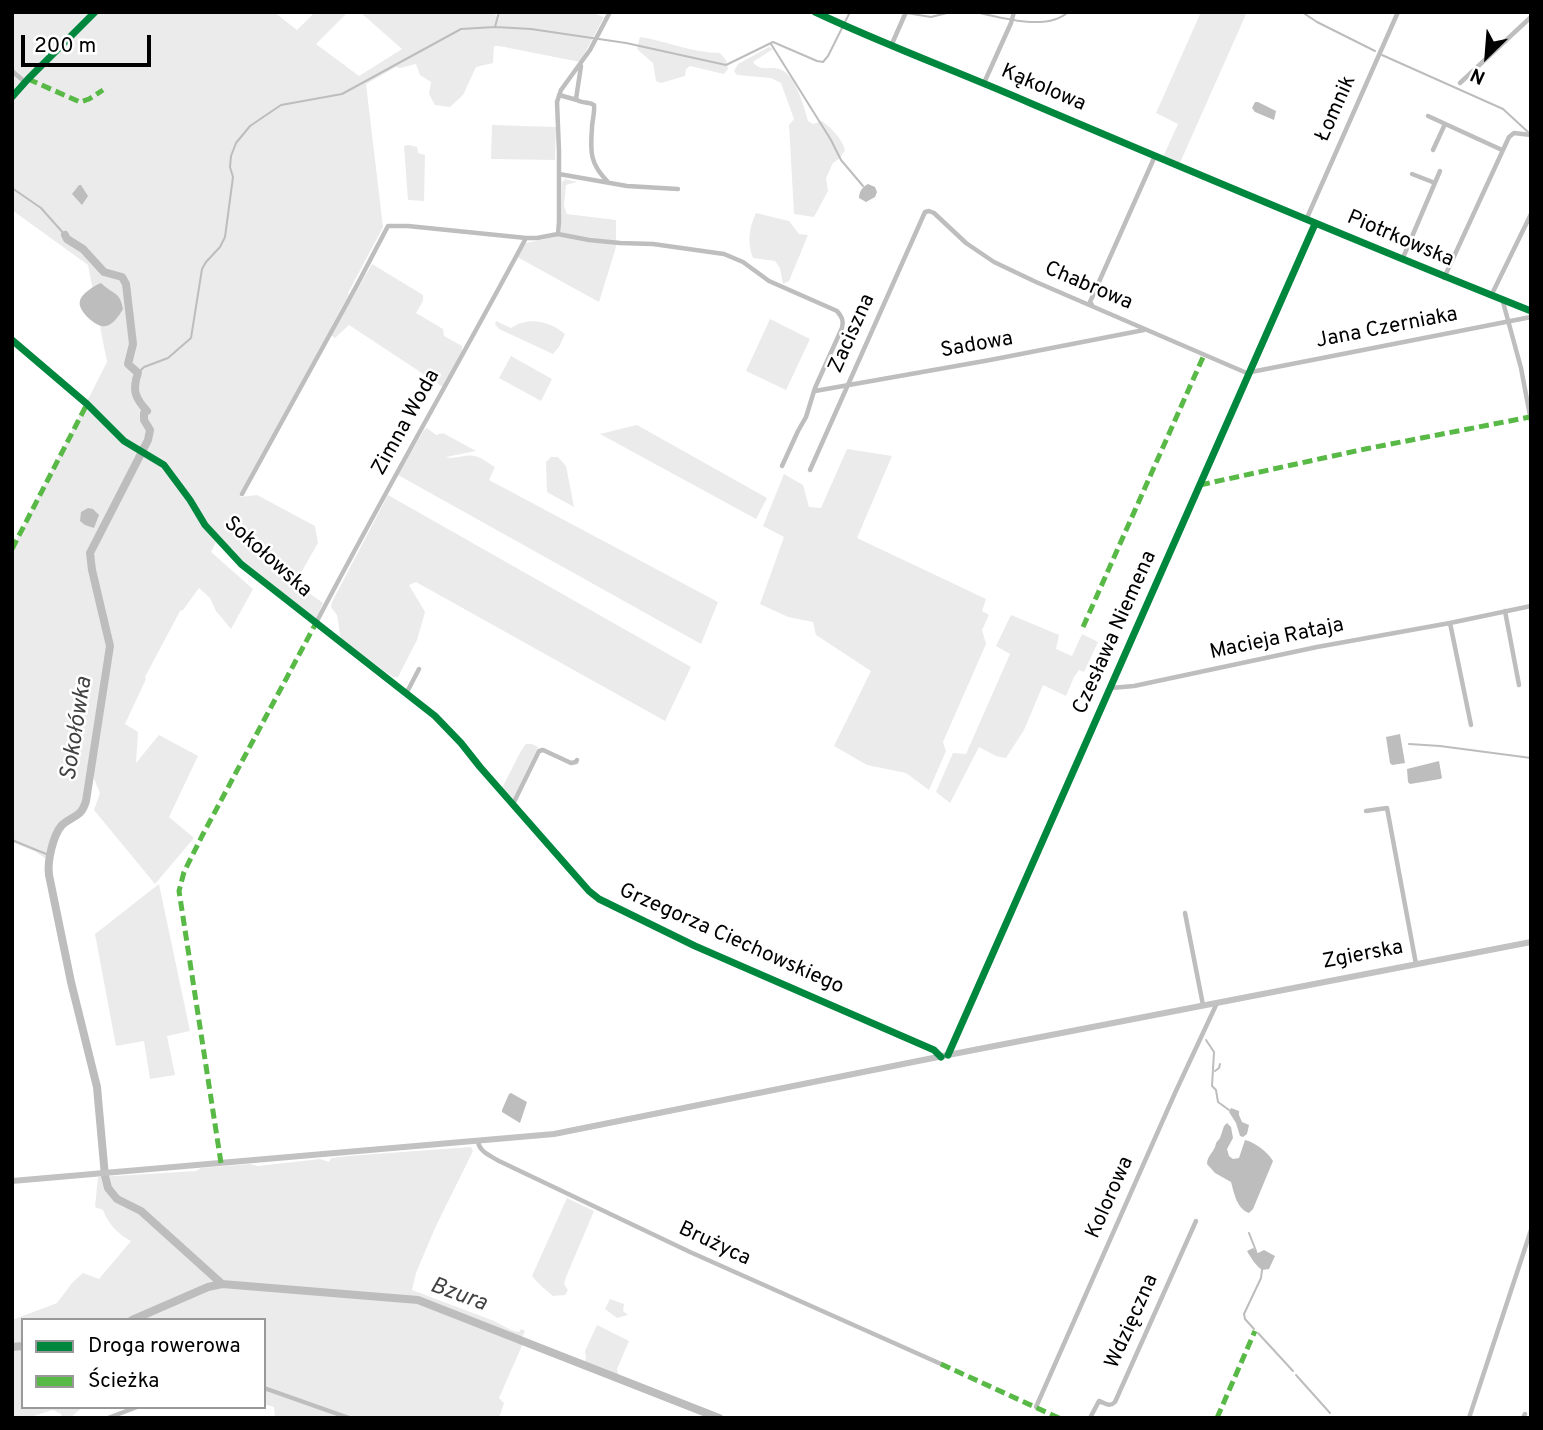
<!DOCTYPE html>
<meta charset="utf-8">
<style>
body{margin:0}
#map{position:relative;width:1543px;height:1430px;overflow:hidden;background:#fff;font-family:Overpass,sans-serif}
canvas{display:block}
.frame{position:absolute;inset:0;border:14px solid #000;pointer-events:none}
.legend{position:absolute;left:21px;top:1318px;width:245px;height:91px;box-sizing:border-box;background:#fff;border:2px solid #999;margin:0;padding:9px 12px;list-style:none;font-size:21px;color:#000}
.legend li{display:flex;align-items:center;gap:14px;height:35px}
.legend b{width:35px;border:2px solid #999}
.north{position:absolute;left:1452px;top:21px;width:70px;height:70px;-webkit-text-stroke:5px #fff;paint-order:stroke;rotate:205deg;font-size:19px;font-weight:700;line-height:28px;text-align:center;color:#000}
.north::after{content:'';display:block;margin:auto;width:24px;height:32px;background:#000;clip-path:polygon(50% 0,100% 100%,50% 72%,0 100%)}
.scale{position:absolute;left:21px;top:35px;width:130px;height:32px;box-sizing:border-box;border:4px solid #000;border-top:0;padding-left:9px;font-size:21px;line-height:24px;white-space:nowrap;color:#000;-webkit-text-stroke:5px #fff;paint-order:stroke}
</style>
<div id="map">
<canvas width="1543" height="1430"></canvas>
<div class="frame"></div>
<ul class="legend">
<li><b style="height:9px;background:#00873e"></b>Droga rowerowa</li>
<li><b style="height:9px;background:#58b947"></b>Ścieżka</li>
</ul>
<div class="north">N</div>
<div class="scale">200 m</div>
</div>
<script>
const g = document.querySelector('canvas').getContext('2d');
g.lineJoin = 'round';
function paint(path, color) {
  g.fillStyle = color;
  g.fill(path, 'evenodd');
}
function stroke(path, color, width, dash) {
  g.strokeStyle = color;
  g.lineWidth = width;
  g.lineCap = dash ? 'butt' : 'round';
  g.setLineDash(dash || []);
  g.stroke(path);
}
function write(font, color, halo, rows, align = 'center') {
  g.font = font + ' Overpass,sans-serif';
  g.lineWidth = 5;
  g.setLineDash([]);
  g.textBaseline = 'middle';
  g.strokeStyle = halo;
  g.fillStyle = color;
  for (const [text, x, y, turn = 0] of rows) {
    g.save();
    g.translate(x, y);
    g.rotate((+turn || 0) * Math.PI / 180);
    g.textAlign = isNaN(turn) ? turn : align;
    if (halo) g.strokeText(text, 0, 0);
    g.fillText(text, 0, 0);
    g.restore();
  }
}
const green = new Path2D(`
 M12,12H274L297,30L315,12H348L316,44L359,76L402,49L360,12H488L499,16L501,12H589L604,17L580,62L499,46H494L493,63L476,67L463,95L450,107L435,105L429,94L431,82L420,75L416,64L400,68L396,67L366,84L383,227L348,293L349,294L240,497L257,495L315,526L318,543L295,583L323,603L316,619L230,550L218,538L211,552L253,589L231,629L216,611L210,598L199,588L183,610L180,611L145,677L146,679L125,724L138,732L136,763L159,735L198,756L169,817L194,838L155,884L94,810L100,793L94,779V773C89,782 87,792 84,802C82,808 79,812 77,818C60,828 56,836 53,856L46,859L36,852L12,842V549L107,362L88,265L12,210Z
 M1201,12H1247L1179,165L1163,157L1178,124L1156,113Z
 M640,37C667,41 692,53 720,53L726,60L728,69L724,74L690,66L686,69L685,76L661,83L656,81L653,63L637,49Z
 M769,47L773,49L753,62C760,72 769,66 779,69C795,73 804,106 808,121L813,124L822,121C833,130 840,136 845,150L840,158L833,163L826,178L828,191L814,217L794,214L789,125L794,119L781,83L771,78L737,75L734,71L738,64Z
 M492,125L556,127L555,160L491,159Z
 M409,145L417,147L418,153L425,155L424,201L408,200L404,146Z
 M565,179L577,182L566,185L564,206L567,214L616,220V247L599,302L519,258L518,256L526,243L555,237L561,232L562,182Z
 M756,213L789,221L799,234L808,235L789,281L783,284L780,268L775,261L753,258C747,244 749,227 756,213Z
 M372,264L423,295V301L416,313L443,329L444,336L462,346V351L443,387L349,325L335,338L331,335Z
 M770,319L810,339L786,390L746,371Z
 M496,321L511,328C528,316 550,321 565,334L559,347L553,354L499,329L495,324Z
 M511,356L552,379L541,401L499,378Z
 M637,425L767,498L756,519L600,434Z
 M427,428L436,435L443,433L476,451L446,457C455,460 464,454 474,456C481,457 488,463 495,467L489,480L718,602L701,644L398,475L424,430Z
 M847,449L892,456L857,538L986,599L982,611L989,615L982,630L986,644L943,742L946,751L929,790L906,773L867,765L834,746L871,671L816,635L813,622L788,617L760,604L784,537L763,526L784,474L803,485L809,507L821,508Z
 M551,457H558L566,466L574,507L547,492L546,462Z
 M388,495L691,667L665,721L416,582L409,585L425,612L417,640L398,677H393L341,640L337,615L331,607L332,602Z
 M1011,615L1059,635L1056,649L1072,656L1082,634L1098,642L1084,672L1079,670L1074,677L1066,696L1043,685L1024,730L1006,758L996,756L979,747L950,803L936,792L953,753L966,754L1010,654L996,646Z
 M526,744H532L538,747L513,799L502,788L521,751Z
 M159,884L190,1031L167,1036L175,1075L150,1079L144,1041L116,1046L95,934Z
 M471,1147L473,1151L435,1228L416,1273L412,1290L494,1321L513,1331L519,1332L521,1329L525,1331L521,1340L524,1341L499,1398L504,1403L499,1418H275L274,1407L264,1404V1320H23V1407H83L70,1418H62L61,1414L53,1410L27,1418H12V1320L57,1303L72,1283L83,1273L99,1279L131,1241C118,1234 108,1224 103,1210L95,1207L98,1177L196,1171L201,1168L250,1164L258,1166L320,1159L329,1162L331,1158L348,1156Z
 M567,1198L594,1211L566,1277L564,1284L568,1290L565,1295L553,1296C546,1290 538,1284 532,1276Z
 M610,1299L624,1304L623,1311L628,1315L617,1318L605,1309Z
 M597,1325L629,1341L617,1369L618,1374L621,1376L729,1418H719L583,1365L586,1358L585,1351Z`);
const water = new Path2D(`
 M1255,102H1258L1276,111L1274,120L1255,112L1252,108Z
 M868,184L875,187L877,192L875,197L866,202L859,198C859,192 862,187 868,184Z
 M79,185H81L88,196L82,205L72,194Z
 M101,283C113,295 120,291 123,309C119,316 111,328 102,326C94,325 77,310 80,301C81,294 95,285 101,283Z
 M88,508L93,509L99,515L94,528L85,525L80,521L81,512Z
 M1400,734L1405,763L1392,765L1390,763L1386,737Z
 M1439,761L1442,778L1440,779L1410,784L1408,782L1407,769Z
 M511,1093L527,1102L520,1123L502,1112V1110L509,1094Z
 M1231,1108L1239,1111V1115L1242,1122L1249,1125L1247,1134L1243,1137L1240,1136L1236,1123L1229,1112Z
 M1227,1123L1231,1127L1233,1138L1227,1149L1229,1156L1233,1159L1239,1158L1245,1140C1254,1142 1267,1151 1273,1161L1253,1209L1249,1213C1237,1209 1234,1193 1231,1182L1215,1173L1207,1164C1207,1155 1215,1152 1216,1143L1220,1138L1224,1126Z
 M1253,1248L1258,1253L1264,1250L1275,1256L1269,1269L1262,1270C1256,1266 1251,1258 1247,1251Z`);
const stream = new Path2D(`
 M900,12L931,17L951,12
 M975,12C1000,17 1047,32 1068,12
 M1302,12L1317,22L1375,51
 M495,27L499,12
 M771,44L831,140L841,160L863,186
 M1382,55L1503,109L1528,132
 M12,188L41,208L65,235
 M138,373L144,367L168,358L191,338L202,269L206,262L220,247L225,237L233,177L230,167L231,156L236,143L250,126L281,105L342,94L461,29L495,27L531,29L626,43L726,65L773,42L817,61L823,62L828,56L850,12
 M1409,744L1440,746L1531,758
 M12,840L51,856
 M1206,1040L1214,1052L1212,1086L1216,1090L1218,1102L1229,1110
 M1215,1071L1219,1068L1220,1064
 M1249,1233L1256,1251
 M1254,1329L1245,1319L1244,1314L1261,1278L1262,1270
 M1258,1333L1293,1371
 M1296,1375L1330,1413`);
const river = new Path2D(`
 M65,235L67,239L83,249L104,272L122,277L126,284L133,344L128,364L138,373C132,390 135,398 147,411L144,413V420L150,430L148,440L90,553L92,570L110,646L86,801C81,818 73,815 62,825C53,835 47,862 49,875L71,982L97,1087L105,1176L108,1188L117,1199L141,1211L222,1284
 M132,1320L208,1287L222,1284L418,1300L719,1418
 M12,1347L23,1346`);
const street = new Path2D(`
 M815,12C885,45 959,72 1030,103C1197,174 1363,244 1531,311
 M891,46L906,12
 M581,66L576,99C581,104 588,101 594,105C595,113 592,120 592,128C590,152 590,164 608,182
 M12,71L25,82
 M984,83L1011,23L1014,12
 M1460,83L1531,17
 M559,95L577,100
 M12,97L28,79L95,12
 M1428,116L1502,150
 M1433,150L1445,124
 M559,174L627,186L678,189
 M1412,174L1435,183
 M1306,220L1398,12
 M558,234L589,240L620,243L653,244L724,254L743,262L769,281L837,311C842,317 844,321 842,328L815,388L806,417L798,431L782,466
 M1402,260L1440,171
 M1444,278L1509,137L1514,133L1531,135
 M1491,296L1531,214
 M1503,302L1521,368L1531,421
 M1092,305L1090,302L1155,156
 M12,340L87,404L124,441L164,465L190,500L205,525L241,564L435,716L461,743L480,767L589,891L599,899L695,946L934,1050L941,1057
 M1251,372L1531,317
 M815,391L990,360L1144,330
 M810,470L925,212L929,211L934,213L966,243L994,262L1036,282L1249,374
 M242,494L357,285L388,226H408L526,238H537L558,234L559,222V151L557,102L561,90L590,50L610,12
 M1505,611L1519,685
 M316,623C384,493 457,367 526,238
 M1450,623L1471,725
 M1111,688L1134,686L1317,647L1450,623L1531,606
 M406,694L419,669
 M513,804L539,751L543,750L571,763L576,762L577,760
 M1366,811L1387,808L1416,964
 M1185,913L1203,1005
 M948,1054L1315,224
 M478,1141C479,1152 491,1156 499,1161L690,1252L941,1364
 M264,1388L349,1418
 M1036,1407L1175,1093L1217,1003
 M108,1418L137,1407
 M1090,1418L1099,1401C1105,1403 1109,1408 1115,1402L1196,1221
 M1469,1418L1531,1230
 M1523,1418L1525,1414`);
const secondary = new Path2D(`
 M12,1181L554,1134L948,1055L1531,942`);
const quiet = new Path2D(`
 M28,79L80,102L89,99L103,90
 M1200,485L1365,449L1530,417
 M12,549L87,404
 M1083,627L1204,355
 M221,1163L179,891L184,872L202,836L316,623
 M941,1364L1059,1418
 M1217,1418L1255,1331`);
const cycleway = new Path2D(`
 M815,12C885,45 959,72 1030,103C1197,174 1363,244 1531,311
 M12,97L28,79L95,12
 M12,340L87,404L124,441L164,465L190,500L205,525L241,564L435,716L461,743L480,767L589,891L599,899L695,946L934,1050L941,1057
 M948,1055L1315,224`);
const streetNames = [
 ["Kąkolowa",1043,89,23],
 ["Łomnik",1337,109,-66],
 ["Piotrkowska",1400,240,23],
 ["Chabrowa",1088,287,23],
 ["Jana Czerniaka",1387,329,-11],
 ["Zaciszna",853,334,-66],
 ["Sadowa",977,346,-10],
 ["Zimna Woda",407,423,-61],
 ["Sokołowska",267,558,42],
 ["Czesława Niemena",1116,633,-66],
 ["Macieja Rataja",1277,640,-12],
 ["Grzegorza Ciechowskiego",731,940,24],
 ["Zgierska",1363,956,-11],
 ["Kolorowa",1111,1198,-66],
 ["Brużyca",714,1245,25],
 ["Wdzięczna",1133,1322,-66]
];
const waterNames = [
 ["Sokołówka",78,729,-81],
 ["Bzura",458,1296,20]
];
paint(green, '#ebebeb');
paint(water, '#bdbdbd');
stroke(stream, '#bdbdbd', 2);
stroke(river, '#bdbdbd', 8);
stroke(street, '#bebebe', 4.5);
stroke(secondary, '#c2c2c2', 6);
stroke(quiet, '#58b947', 5, [10, 5]);
stroke(cycleway, '#00873e', 7);
write('21px', '#000', '#fff', streetNames);
write('italic 23px', '#424242', '#fff', waterNames);
</script>
